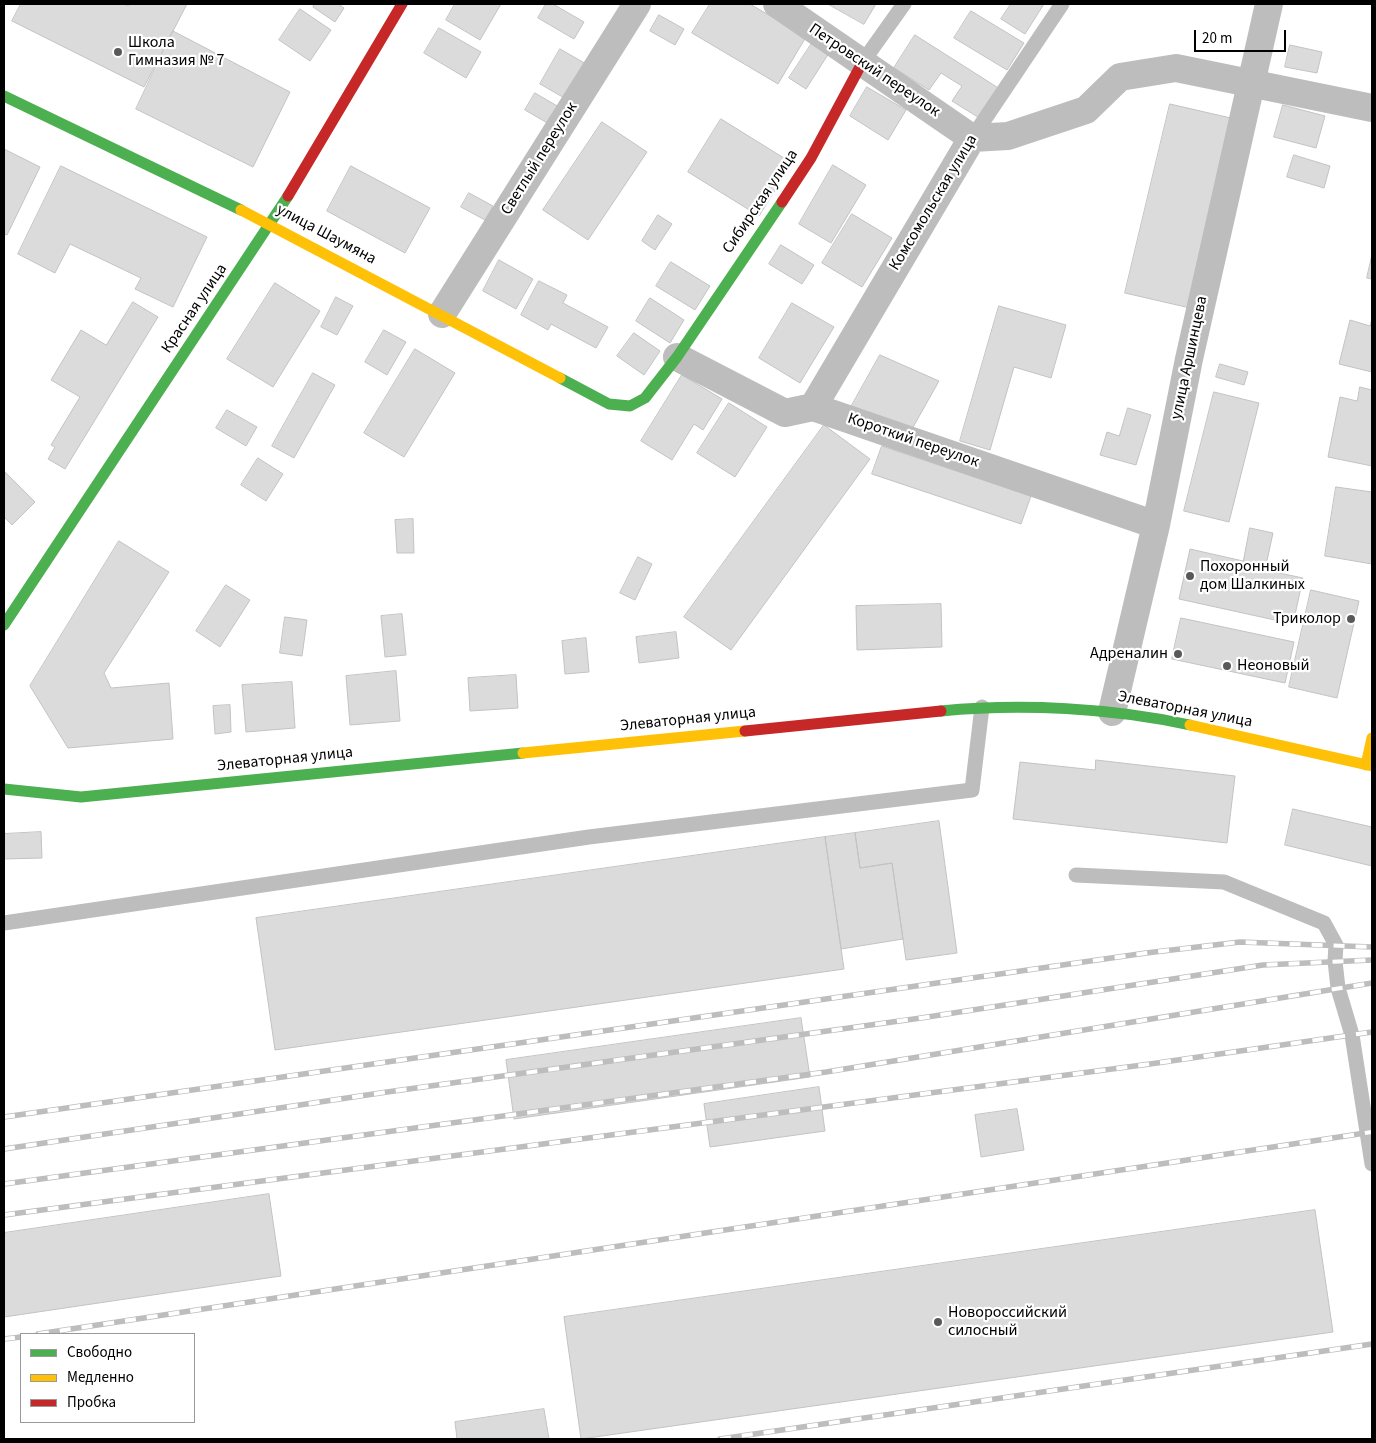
<!DOCTYPE html>
<meta charset="utf-8">
<style>
body{margin:0}
#map{position:relative;width:1376px;height:1443px;overflow:hidden;background:#fff;font-family:"Source Sans 3",sans-serif}
canvas{display:block}
.frame{position:absolute;inset:0;border:5px solid #000;pointer-events:none}
.legend{position:absolute;left:20px;top:1333px;width:175px;height:90px;box-sizing:border-box;background:#fff;border:1px solid #999;margin:0;padding:6px 9px;list-style:none;font-size:15px;color:#000}
.legend li{display:flex;align-items:center;gap:10px;height:25px}
.legend b{width:25px;border:1px solid #999}
.scale{position:absolute;left:1194px;top:30px;width:92px;height:22px;box-sizing:border-box;border:2px solid #000;border-top:0;padding-left:6px;font-size:15px;line-height:18px;white-space:nowrap;color:#000;-webkit-text-stroke:4px #fff;paint-order:stroke}
</style>
<div id="map">
<canvas width="1376" height="1443"></canvas>
<div class="frame"></div>
<ul class="legend">
<li><b style="height:6px;background:#4caf50"></b>Свободно</li>
<li><b style="height:6px;background:#ffc107"></b>Медленно</li>
<li><b style="height:6px;background:#c62828"></b>Пробка</li>
</ul>
<div class="scale">20 m</div>
</div>
<script>
const g = document.querySelector('canvas').getContext('2d');
g.lineJoin = 'round';
function paint(path, color) {
  g.fillStyle = color;
  g.fill(path, 'evenodd');
}
function stroke(path, color, width, dash) {
  g.strokeStyle = color;
  g.lineWidth = width;
  g.lineCap = dash ? 'butt' : 'round';
  g.setLineDash(dash || []);
  g.stroke(path);
}
function write(font, color, halo, rows, align = 'center') {
  g.font = font + ' "Source Sans 3",sans-serif';
  g.lineWidth = 4.5;
  g.setLineDash([]);
  g.textBaseline = 'middle';
  g.strokeStyle = halo;
  g.fillStyle = color;
  for (const [text, x, y, turn = 0] of rows) {
    g.save();
    g.translate(x, y);
    g.rotate((+turn || 0) * Math.PI / 180);
    g.textAlign = isNaN(turn) ? turn : align;
    if (halo) g.strokeText(text, 0, 0);
    g.fillText(text, 0, 0);
    g.restore();
  }
}
const building = new Path2D(`
 M21,4H124L128,6L129,4H187L144,87L12,21Z
 M315,4H338L344,8L335,22L313,7Z
 M455,4H501L480,40L446,20Z
 M546,4H553L584,22L574,39L538,18Z
 M710,4H750L806,37L778,84L692,33Z
 M828,4H876L864,24Z
 M1011,4H1044L1025,34L1001,19Z
 M300,9L331,30L310,61L279,40Z
 M971,11L1024,43L1007,70L954,38Z
 M659,15L684,29L675,45L650,31Z
 M439,28L481,52L466,78L424,53Z
 M173,31L290,92L253,167L136,109Z
 M915,35L1000,89L981,119L952,101L962,86L941,73L929,90L894,68Z
 M812,43L829,53L806,89L789,78Z
 M1290,45L1322,52L1317,73L1285,67Z
 M560,49L588,65L568,100L540,84Z
 M867,87L906,110L888,140L850,116Z
 M535,93L559,107L549,124L525,110Z
 M1170,104L1235,119L1190,308L1125,293Z
 M1283,105L1325,116L1316,148L1274,137Z
 M721,119L792,163L759,216L688,172Z
 M602,122L647,152L588,240L543,210Z
 M4,149L40,167L7,235L4,234Z
 M1294,155L1330,166L1324,188L1287,177Z
 M833,165L866,185L831,243L799,224Z
 M61,166L207,237L173,307L135,289L141,278L70,244L55,273L18,254Z
 M351,166L430,208L405,253L327,211Z
 M469,193L493,206L485,220L461,207Z
 M852,214L892,238L862,287L822,263Z
 M658,215L672,224L655,250L642,241Z
 M781,245L814,265L802,284L769,264Z
 M1372,255V279L1367,278Z
 M499,260L533,279L516,309L483,291Z
 M671,262L710,286L695,310L656,286Z
 M539,281L567,295L563,303L608,327L596,348L551,324L548,330L521,315Z
 M275,283L320,311L273,387L227,359Z
 M336,297L353,306L337,335L321,327Z
 M650,298L684,320L670,343L636,321Z
 M133,302L158,317L65,469L48,459L55,447L51,445L80,397L51,380L81,330L106,345Z
 M792,303L834,327L800,383L759,358Z
 M999,306L1066,325L1051,378L1014,367L990,450L960,441Z
 M1372,318V372L1339,364L1350,320L1370,326Z
 M384,330L406,342L387,375L365,362Z
 M634,333L660,351L644,375L617,356Z
 M415,349L455,373L404,457L364,433Z
 M880,355L939,381L907,438L851,407Z
 M1220,364L1248,372L1244,385L1216,377Z
 M313,373L335,385L294,458L272,446Z
 M682,375L722,399L703,430L694,424L672,460L641,441Z
 M1360,387L1372,390V466L1328,457L1340,397L1357,401Z
 M1214,392L1259,403L1229,522L1184,511Z
 M729,403L767,427L735,477L697,453Z
 M1128,408L1151,415L1136,465L1100,455L1107,432L1119,436Z
 M227,410L257,427L246,446L216,428Z
 M824,425L870,459L731,650L684,617Z
 M882,446L1031,496L1021,524L872,474Z
 M258,458L283,474L266,501L241,485Z
 M4,471L35,502L12,525L4,517Z
 M1336,487L1372,492V564L1325,556Z
 M413,519L414,553H397L395,520Z
 M1250,528L1273,533L1265,570L1303,578L1293,624L1179,599L1190,549L1243,561Z
 M119,541L169,572L104,673L111,688L169,683L173,739L68,748L30,686Z
 M638,557L652,564L635,600L620,593Z
 M226,585L250,600L220,647L196,631Z
 M1311,590L1359,601L1337,698L1289,687Z
 M941,604L942,647L857,650L856,606Z
 M402,614L406,655L385,657L381,616Z
 M285,617L307,620L302,656L280,653Z
 M1181,618L1294,642L1285,683L1172,659Z
 M676,632L679,658L639,663L636,637Z
 M586,638L589,672L565,674L562,641Z
 M396,671L400,721L350,725L346,676Z
 M516,675L518,708L470,711L468,678Z
 M292,682L295,728L246,732L242,685Z
 M230,705L231,732L215,734L213,706Z
 M1096,760L1235,776L1227,843L1013,819L1020,762L1095,770Z
 M1293,809L1372,827V866L1285,845Z
 M939,821L957,953L906,960L892,863L860,868L855,833Z
 M41,832L42,858L4,859V834Z
 M855,833L860,868L892,863L903,939L841,949L825,837Z
 M825,837L844,969L275,1050L256,918Z
 M801,1018L810,1077L514,1119L506,1060Z
 M819,1087L825,1131L710,1147L704,1104Z
 M1017,1109L1024,1150L981,1157L975,1115Z
 M269,1194L281,1276L4,1317V1233Z
 M1315,1210L1333,1332L581,1439L564,1317Z
 M544,1409L549,1439H457L455,1422Z`);
const lane = new Path2D(`
 M862,63L904,4
 M972,138L1062,4
 M1076,875L1224,882L1324,923L1336,945L1335,961L1338,988L1352,1035L1372,1164
 M4,923L589,837L972,790L982,707`);
const street = new Path2D(`
 M777,4L972,138
 M972,138L1008,136L1086,110L1120,77L1176,68L1372,108
 M442,314L637,4
 M677,357L785,413L813,407L1156,525
 M813,407L972,138
 M1112,712L1156,525L1189,359L1269,4`);
const fast = new Path2D(`
 M4,96L241,210
 M560,378L609,404L630,406L645,398L677,357L782,202
 M4,625L288,196
 M941,711C1021,703 1112,708 1190,725
 M4,789L81,797L523,753`);
const slow = new Path2D(`
 M241,210L560,378
 M1190,725L1372,766
 M523,753L745,731
 M1366,765L1372,738`);
const jam = new Path2D(`
 M288,196L402,4
 M782,202L811,158L862,63
 M745,731L941,711`);
const rail = new Path2D(`
 M4,1117L1146,953L1240,942L1372,947
 M4,1149L387,1092L921,1018L1263,965L1372,960
 M4,1184L826,1072L1372,983
 M4,1215L1150,1064L1372,1032
 M38,1334L1372,1132
 M4,1339L21,1337
 M720,1439L1372,1344`);
const markers = [
 [118,52,5,"#595959"],
 [1190,576,5,"#595959"],
 [1351,619,5,"#595959"],
 [1178,654,5,"#595959"],
 [1227,666,5,"#595959"],
 [938,1322,5,"#595959"]
];
const poiNames = [
 ["Школа",128,43],
 ["Гимназия № 7",128,61],
 ["Похоронный",1200,567],
 ["дом Шалкиных",1200,585],
 ["Триколор",1341,619,"right"],
 ["Адреналин",1168,654,"right"],
 ["Неоновый",1237,666],
 ["Новороссийский",948,1313],
 ["силосный",948,1331]
];
const streetNames = [
 ["Петровский переулок",874,71,34],
 ["Светлый переулок",540,159,-58],
 ["Сибирская улица",761,202,-56],
 ["Комсомольская улица",934,203,-59],
 ["улица Шаумяна",326,235,28],
 ["Красная улица",195,309,-56],
 ["улица Аршинцева",1190,358,-78],
 ["Короткий переулок",913,441,19],
 ["Элеваторная улица",1185,710,11],
 ["Элеваторная улица",688,720,-6],
 ["Элеваторная улица",285,760,-6]
];
paint(building, '#dbdbdb');
stroke(building, '#c3c3c3', 1);
stroke(lane, '#bdbdbd', 15);
stroke(street, '#bdbdbd', 28);
stroke(fast, '#4caf50', 11);
stroke(slow, '#ffc107', 11);
stroke(jam, '#c62828', 11);
stroke(rail, '#bdbdbd', 5.5);
stroke(rail, '#fff', 4, [11]);
for (const [x, y, r, color] of markers) {
  const dot = new Path2D();
  dot.arc(x, y, r, 0, 2 * Math.PI);
  g.fillStyle = color;
  g.fill(dot);
  stroke(dot, '#fff', 2);
}
write('16px', '#000', '#fff', poiNames, 'left');
write('16px', '#000', '#fff', streetNames);
</script>
